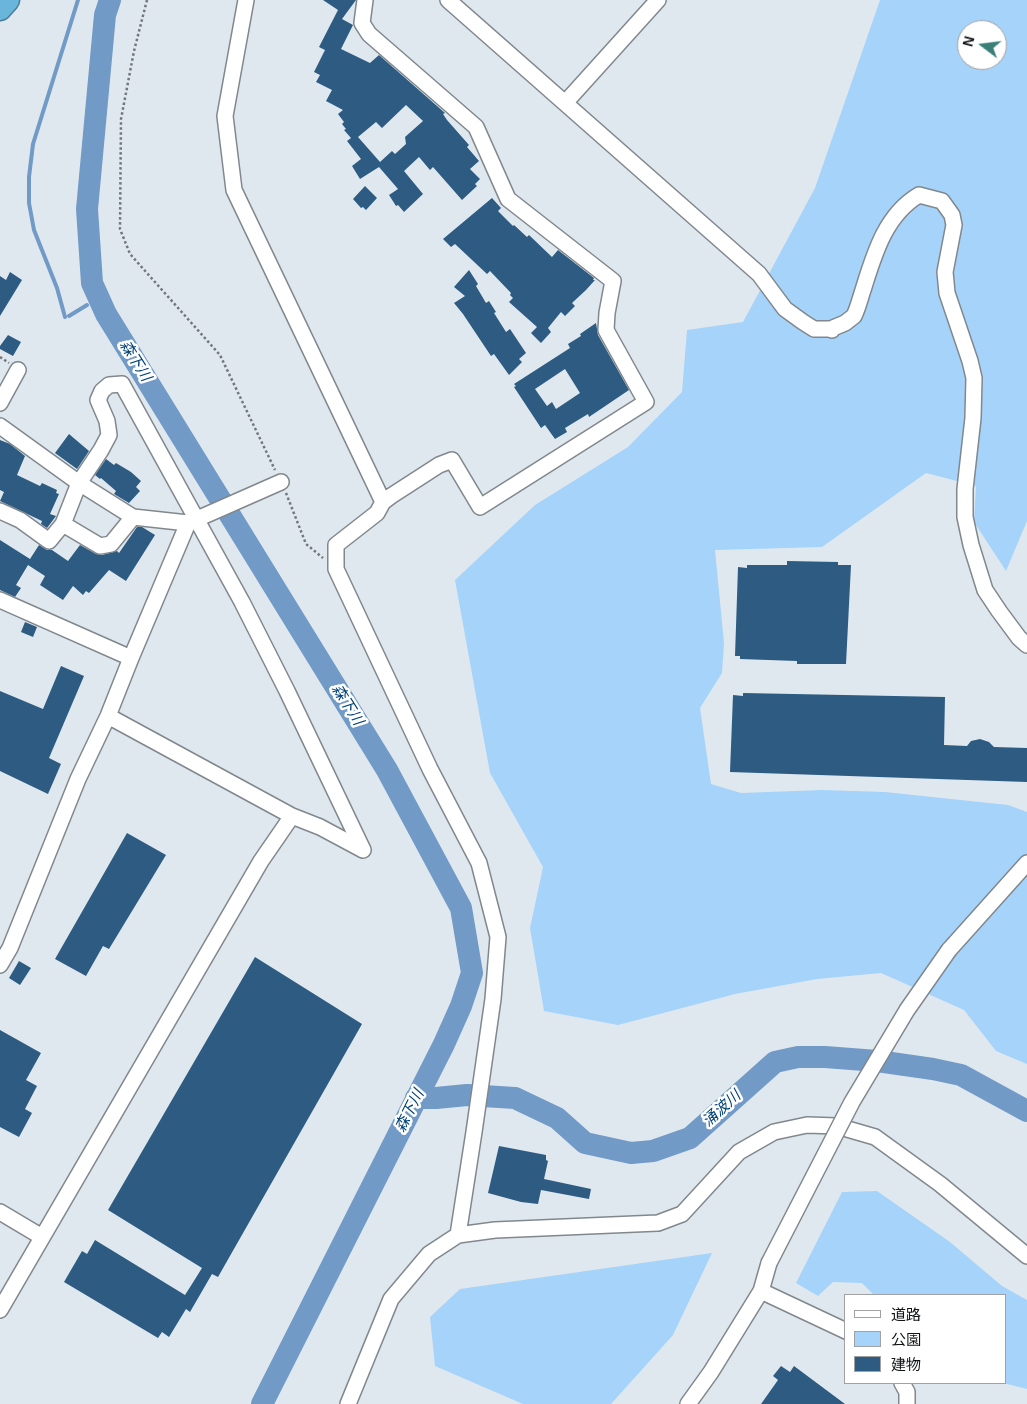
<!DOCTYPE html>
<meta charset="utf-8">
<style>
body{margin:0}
#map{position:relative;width:1027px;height:1404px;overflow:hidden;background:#e0e8ef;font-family:Helvetica,"Noto Sans JP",sans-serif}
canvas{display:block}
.legend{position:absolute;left:844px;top:1294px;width:162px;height:90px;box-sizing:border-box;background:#fff;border:1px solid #a0a1a2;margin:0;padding:6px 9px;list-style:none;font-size:15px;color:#111417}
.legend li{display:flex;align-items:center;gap:10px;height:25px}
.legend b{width:25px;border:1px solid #a0a1a2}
.north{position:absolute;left:957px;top:20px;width:50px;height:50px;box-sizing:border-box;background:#fff;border:1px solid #a0a1a2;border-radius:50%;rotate:285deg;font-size:14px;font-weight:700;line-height:20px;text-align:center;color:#111417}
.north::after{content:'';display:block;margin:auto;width:18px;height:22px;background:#3a8078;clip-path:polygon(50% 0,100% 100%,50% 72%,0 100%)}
</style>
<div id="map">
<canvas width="1027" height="1404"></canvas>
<ul class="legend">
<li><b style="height:6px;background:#fff"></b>道路</li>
<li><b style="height:14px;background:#a6d3fa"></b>公園</li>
<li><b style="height:14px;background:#2d5b81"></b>建物</li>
</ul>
<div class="north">N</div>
</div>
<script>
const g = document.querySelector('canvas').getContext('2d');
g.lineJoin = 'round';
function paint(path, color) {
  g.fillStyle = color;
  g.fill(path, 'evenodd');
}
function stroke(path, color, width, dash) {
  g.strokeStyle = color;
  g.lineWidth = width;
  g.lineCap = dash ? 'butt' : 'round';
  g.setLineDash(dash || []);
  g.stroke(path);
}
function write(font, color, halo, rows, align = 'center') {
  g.font = font + ' Helvetica,"Noto Sans JP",sans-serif';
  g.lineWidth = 5;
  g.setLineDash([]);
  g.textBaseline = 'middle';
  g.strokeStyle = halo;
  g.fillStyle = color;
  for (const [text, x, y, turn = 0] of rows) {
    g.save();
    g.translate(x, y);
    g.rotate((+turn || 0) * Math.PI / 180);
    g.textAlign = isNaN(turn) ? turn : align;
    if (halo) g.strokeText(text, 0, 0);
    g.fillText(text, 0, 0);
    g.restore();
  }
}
const green = new Path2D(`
 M880,0H1027V521L1006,571L974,522L976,486L926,473L822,547L715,550L724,643L722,673L700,708L711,784L741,793L822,790L885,792L1008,805L1027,812V1064L996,1051L964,1010L881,973L817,979L735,994L618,1025L544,1011L530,928L543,867L490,773L455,580L535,505L628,447L682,392L687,330L743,322L815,188ZM967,30H997V60H967Z
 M877,1191L950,1242L1002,1286L1027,1300V1389L1003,1383H1006V1295H874L862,1283L833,1282L818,1296L796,1283L842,1192Z
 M712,1253L673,1335L611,1404H523L435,1366L430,1317L460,1289Z`);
const stream = new Path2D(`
 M69,316L87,305
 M65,317L57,288L34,230L29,203V177L33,144L78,0`);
const river = new Path2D(`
 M110,0L105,15L87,209L92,283L106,314L387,770L461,908L472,973L461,1006L444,1044L262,1404
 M416,1098H436L467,1095L515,1098L557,1118L585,1143L631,1153L653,1151L690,1138L775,1062L798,1057H825L877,1061L933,1069L961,1075L1027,1111`);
const building = new Path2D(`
 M323,0H356L342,19L353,25L341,49L370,63L379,55L445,113L443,114L447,120L469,145L467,147L479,161L470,169L480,179L475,184L477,186L462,200L433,167L430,170L419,157L404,171L423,194L404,212L398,205L396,206L389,195L398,189L379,167L360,179L352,166L361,159L347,141L351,138L344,130L346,129L342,124L344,122L338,114L343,110L326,101L332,90L316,82L320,75L314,72L325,50L319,47L338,10ZM406,105L423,121L405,137L406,144L395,154L392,151L380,162L358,137L376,122L382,128Z
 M365,186L377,198L366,210L363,207L361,208L353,199Z
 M492,198L501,208L498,211L513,226L514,225L527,237L529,235L552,257L558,250L594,278L593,280H595L586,290L572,303L575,306L565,316L561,312L548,328L551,332L541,343L531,333L537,327L509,302L513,298L510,295L511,293L490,271L487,274L455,244L451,247L443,239Z
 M469,270L478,284L476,286L486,303L489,301L496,312L494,313L506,332L510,329L526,353L519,359L522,362L509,375L494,354L491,356L463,314L454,303L465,296L454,287Z
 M10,272L22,280L0,316V276L6,280Z
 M596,323L598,335L629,390L589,417L588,414L565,428L567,432L555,439L545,425L541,428L514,387L516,386L514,384L570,348L568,344L581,336L580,334ZM565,369L580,393L556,409L552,402L547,406L535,389Z
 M8,335L21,342L13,356L0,349V346Z
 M69,434L89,451L77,469L55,453Z
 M0,440L10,444L25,456L17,475L40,486L42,483L57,490L56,493L59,494L50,514L56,516L47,528L41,524L42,521L0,501L4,492L0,490Z
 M106,459L114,465L116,463L131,472L141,481L136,487L140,491L129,503L114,494L116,491L101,478L100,479L95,475Z
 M137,527H142L155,535L126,581L109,570L89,593L86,591L83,595L73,586L63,600L40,585L45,576L28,565L16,585L21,588L15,597L0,590V540L30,559L39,545L47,550H52L68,561L80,545L96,554L102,555L117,551L119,553Z
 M787,561L838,562V565H851L846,664H797V661L740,659V656H735L738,567L747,568V565H787Z
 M25,622L37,627L33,637L21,632Z
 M61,666L84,676L49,758L61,764L48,794L0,771V691L43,709Z
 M743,693L945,697L944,745L967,746L971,741L980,739L989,742L994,747L1027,748V782L730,772L733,695L743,696Z
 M127,833L166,855L109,949L103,946L86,976L55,959Z
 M255,957L362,1024L218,1277L212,1274L190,1312L186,1309L169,1337L162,1332L158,1338L64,1282L82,1251L87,1254L95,1240L185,1295L192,1284L202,1268L108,1210Z
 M19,961L31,968L20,985L9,978Z
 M0,1030L41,1053L26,1080L37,1086L25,1109L32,1113L19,1137L0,1127Z
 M499,1146L546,1155V1160L548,1161L544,1179L591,1189L589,1199L541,1190L538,1204L521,1202L488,1193Z
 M781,1366L790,1372L794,1366L845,1404H761L778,1380L773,1376Z`);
const path = new Path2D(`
 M147,0L134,51L121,119L120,229L130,254L220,355L275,470
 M0,357L9,363
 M286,493L306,544L323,558`);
const minor = new Path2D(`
 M246,0L225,116L234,190L383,502
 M365,0L362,23L369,34L476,127L508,199L613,281L607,313L606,330L646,402L480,507L452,460L439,465L391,496L383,502L377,513L336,545V569L430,769L479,863L498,937L493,999L474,1132L458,1235
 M448,0L759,274L785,309L803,322L814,329H830L832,330L833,328L845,323L854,316C858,308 860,299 863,290C874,255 885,215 919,195L942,201L952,215L954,225L945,272L947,293L970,361L974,378L973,418L965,489V517L971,545L985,590L999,611L1019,638L1027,645
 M565,103L658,0
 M0,403L18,370
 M0,426L79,483L133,517L188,523L281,482
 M0,511L20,520L49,541L63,524L79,483L101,450L109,435L107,421L98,400L102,391L109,385L122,384L242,602L287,691L363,850
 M63,524L100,546L111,544L133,517
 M0,600L131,658
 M292,816L320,827L363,850
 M949,950L1027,863
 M0,965L10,948L78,779L108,716L131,658L188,523
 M0,1212L42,1237
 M761,1291L846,1331
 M0,1310L261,861L292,816L108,716
 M902,1383L907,1392V1404
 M348,1404L391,1299L429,1254L458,1235L495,1230L658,1223L682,1214L739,1152L774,1132L807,1125L837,1126L875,1137L940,1184L1027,1256
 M688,1404L711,1372L761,1291L769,1263`);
const highway = new Path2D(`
 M0,9L8,0`);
const minorBridge = new Path2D(`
 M769,1263L852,1102L907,1010L949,950`);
const waterNames = [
 ["森下川",135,361,58],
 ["森下川",347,705,58],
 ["涌波川",722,1109,-42],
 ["森下川",410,1111,-63]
];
paint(green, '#a6d3fa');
stroke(stream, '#719ac7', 4);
stroke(river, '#719ac7', 22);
paint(building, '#2d5b81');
stroke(minor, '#80888e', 18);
stroke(highway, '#4b7d96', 25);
stroke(path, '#71777b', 2.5, [2.5, 2.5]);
stroke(minor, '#fff', 15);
stroke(highway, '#6ab5da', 22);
stroke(minorBridge, '#80888e', 18, []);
stroke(minorBridge, '#fff', 15);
write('italic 15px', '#004278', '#fff', waterNames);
</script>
